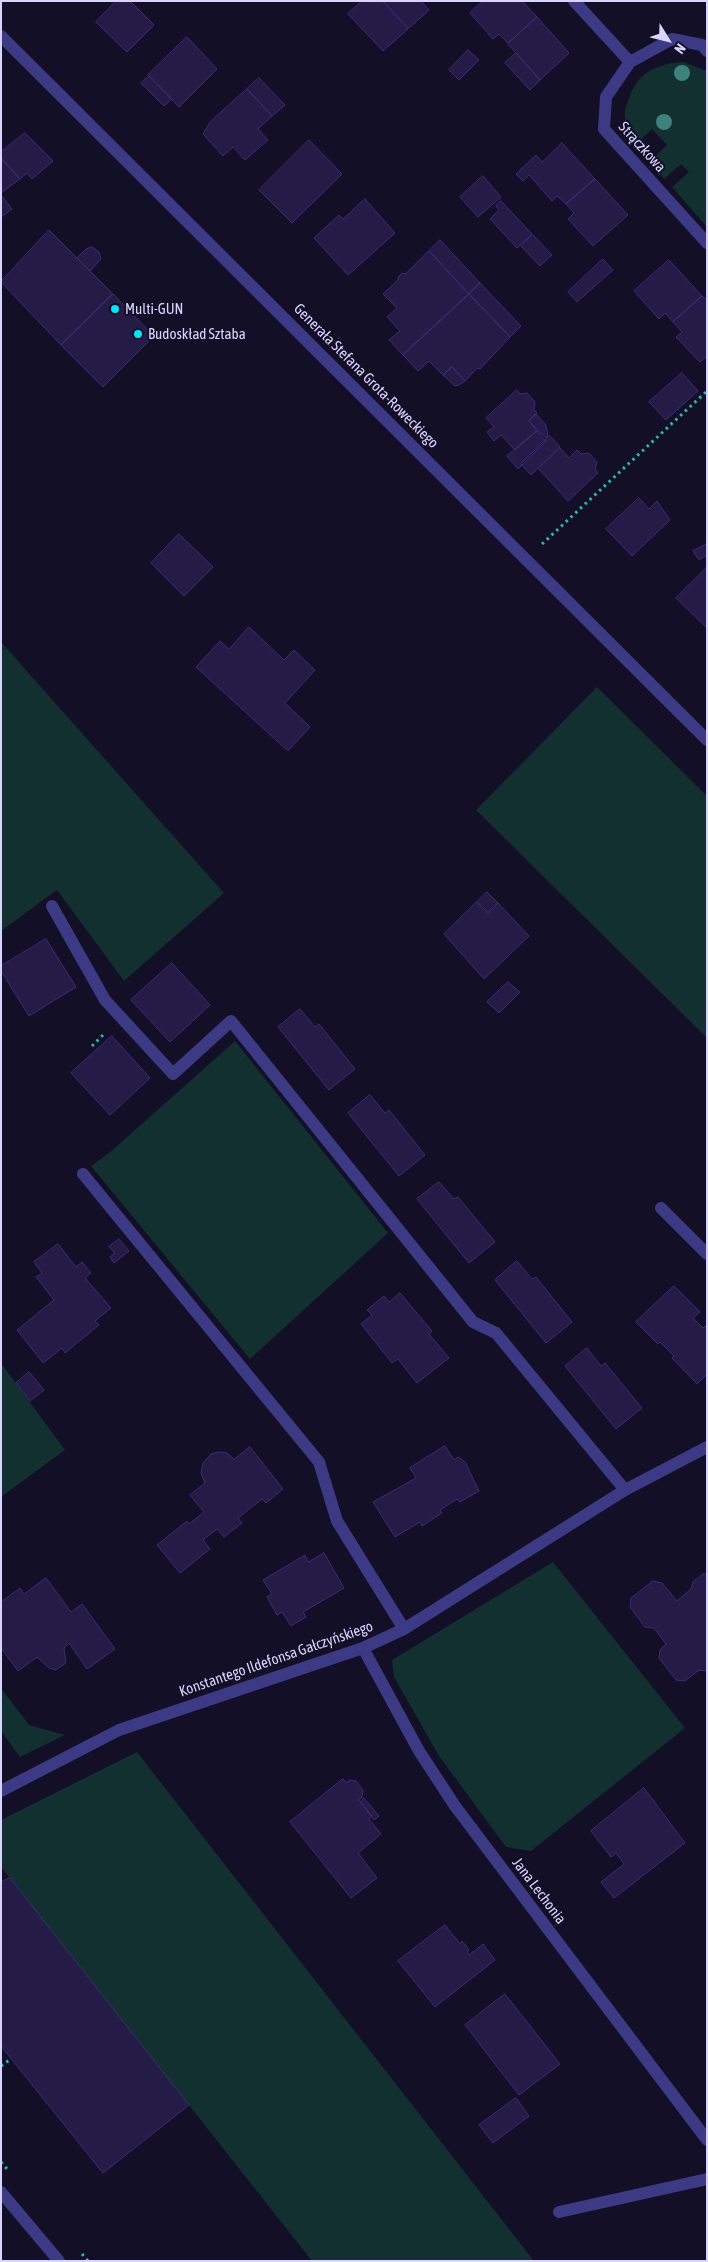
<!DOCTYPE html>
<meta charset="utf-8">
<style>
body{margin:0}
#map{position:relative;width:708px;height:2262px;overflow:hidden;background:#130f26;font-family:"Asap Condensed",sans-serif}
canvas{display:block}
.frame{position:absolute;inset:0;border:2px solid #d9d4ff;pointer-events:none}
.north{position:absolute;left:643px;top:15px;width:50px;height:50px;-webkit-text-stroke:4px #130f26;paint-order:stroke;rotate:126deg;font-size:14px;font-weight:700;line-height:20px;text-align:center;color:#d9d4ff}
.north::after{content:'';display:block;margin:auto;width:18px;height:22px;background:#d9d4ff;clip-path:polygon(50% 0,100% 100%,50% 72%,0 100%)}
</style>
<div id="map">
<canvas width="708" height="2262"></canvas>
<div class="frame"></div>
<div class="north">N</div>
</div>
<script>
const g = document.querySelector('canvas').getContext('2d');
g.lineJoin = 'round';
function paint(path, color) {
  g.fillStyle = color;
  g.fill(path, 'evenodd');
}
function stroke(path, color, width, dash) {
  g.strokeStyle = color;
  g.lineWidth = width;
  g.lineCap = dash ? 'butt' : 'round';
  g.setLineDash(dash || []);
  g.stroke(path);
}
function write(font, color, halo, rows, align = 'center') {
  g.font = font + ' "Asap Condensed",sans-serif';
  g.lineWidth = 4;
  g.setLineDash([]);
  g.textBaseline = 'middle';
  g.strokeStyle = halo;
  g.fillStyle = color;
  for (const [text, x, y, turn = 0] of rows) {
    g.save();
    g.translate(x, y);
    g.rotate((+turn || 0) * Math.PI / 180);
    g.textAlign = isNaN(turn) ? turn : align;
    if (halo) g.strokeText(text, 0, 0);
    g.fillText(text, 0, 0);
    g.restore();
  }
}
const green = new Path2D(`
 M683,62L707,71V227L672,187L689,172L681,164L664,179L649,162L667,145L652,129L634,146C630,137 625,127 625,117C624,110 627,104 629,98C638,72 657,64 683,62Z
 M1,642L224,893L124,981L57,890L1,931Z
 M597,687L707,796V1038L476,810Z
 M235,1041L388,1233L250,1359L91,1166L109,1153Z
 M1,1363L65,1450L1,1497Z
 M553,1562L685,1728L531,1851L506,1847L439,1756L394,1677L392,1660Z
 M1,1688L29,1725L65,1735L20,1757L1,1731Z
 M137,1752L534,2261H312L1,1867V1820Z`);
const building = new Path2D(`
 M116,1H130L154,25L127,52L96,22Z
 M362,1H382L408,29L383,51L348,14Z
 M384,1H421L429,10L409,28Z
 M483,1H522L537,17L508,43L499,34L493,39L470,13Z
 M537,17L569,53L540,80L508,44Z
 M187,37L217,69L179,107L148,75Z
 M468,50L479,60L459,80L449,70Z
 M516,53L540,80L530,90L505,63Z
 M149,76L172,99L164,106L141,83Z
 M259,78L285,105L272,116L247,89Z
 M247,89L272,116L258,129L268,140L245,160L233,147L223,156L203,134L210,122Z
 M25,133L53,161L32,179L27,173L20,179L1,158V152Z
 M309,140L342,174L292,223L259,190Z
 M562,143L595,179L566,204L557,196L552,201L529,175L523,181L516,174L536,155L542,162Z
 M1,158L20,179L1,193Z
 M483,176L501,197L478,217L460,197Z
 M595,179L628,215L593,246L568,219L574,213L566,204Z
 M1,195L12,209L1,217Z
 M365,199L395,233L348,275L314,238L339,215L343,219Z
 M501,201L532,234L517,248L490,219L499,210L496,206Z
 M49,230L113,294L61,345L1,282Z
 M533,235L552,255L540,266L521,246Z
 M440,240L480,283L469,294L429,251Z
 M92,247L99,252L101,259L90,271L77,258L86,249Z
 M429,251L469,294L403,355L389,340L400,331L387,317L397,308L383,294L398,280V277L402,273L405,274Z
 M603,259L613,270L577,302L568,292Z
 M669,260L702,296L673,322L665,313L659,319L634,291Z
 M480,283L521,326L510,337L469,294Z
 M113,294L154,336L103,387L61,345Z
 M469,294L510,337L480,369L477,368L465,381L452,367L443,375L429,361L418,371L403,355Z
 M702,296L707,300V356L700,362L676,337L682,332L673,322Z
 M452,367L465,381L459,385L455,386L443,375Z
 M682,373L698,391L666,420L649,402Z
 M517,390L520,394L527,393L535,402L534,410L537,413L529,421L537,431L515,450L501,435L494,441L487,432L494,427L486,418Z
 M536,414L546,425L548,437L546,438L529,421Z
 M537,431L546,441L518,469L507,456Z
 M550,436L560,447L531,475L521,464Z
 M560,448L569,458L577,450L581,454L589,453L597,462L595,469L598,473L568,501L539,469Z
 M639,498L649,509L657,501L670,520L632,556L606,529Z
 M179,534L213,567L184,596L151,563Z
 M707,544V555L699,560L693,551Z
 M707,567V628L676,598Z
 M249,627L284,660L294,650L315,670L285,703L310,727L288,751L196,667L220,641L229,649Z
 M487,892L498,903L488,913L477,902Z
 M477,902L488,913L498,903L529,936L484,979L444,934Z
 M46,939L76,987L29,1016L1,971V966Z
 M172,963L210,1005L170,1042L131,1000Z
 M508,982L520,992L499,1013L487,1002Z
 M300,1009L315,1027L319,1024L355,1069L329,1090L278,1027Z
 M112,1036L150,1078L110,1115L71,1073Z
 M370,1095L385,1113L389,1110L425,1155L399,1176L348,1113Z
 M439,1182L454,1199L458,1197L495,1242L469,1263L417,1199Z
 M119,1239L129,1251L114,1263L110,1257L115,1253L109,1247Z
 M58,1244L76,1267L82,1262L91,1273L85,1278L111,1308L95,1321L99,1325L65,1353L62,1348L43,1363L17,1330L54,1300L36,1277L42,1273L34,1262Z
 M517,1261L532,1279L536,1277L572,1322L546,1343L495,1280Z
 M674,1286L700,1312L693,1318L703,1328L705,1326L707,1328V1374L697,1384L672,1358L674,1356L660,1342L658,1344L636,1322Z
 M400,1293L432,1331L429,1334L449,1358L417,1383L398,1359L392,1363L361,1324L372,1315L367,1310L384,1296L389,1302Z
 M587,1348L601,1366L605,1363L642,1408L616,1429L565,1366Z
 M29,1372L44,1390L30,1401L16,1383Z
 M445,1446L454,1460L458,1457L465,1462L479,1491L460,1502L457,1499L440,1510L442,1513L422,1526L420,1522L395,1537L373,1502L416,1478L410,1468Z
 M250,1447L283,1489L266,1503L262,1499L238,1518L242,1523L224,1537L217,1529L203,1540L210,1549L180,1573L157,1545L187,1521L189,1524L204,1512L190,1495L205,1483L201,1473L203,1463L211,1454L219,1452L227,1453L234,1459Z
 M324,1553L344,1588L303,1612L306,1617L291,1626L282,1612L277,1615L267,1597L272,1594L263,1580L305,1555L308,1562Z
 M703,1574H707V1671L699,1670L685,1681L676,1680L659,1658L660,1650L666,1644L654,1628L645,1627L630,1607L631,1598L653,1581L662,1583L677,1601L691,1589L693,1582Z
 M46,1578L71,1612L82,1604L115,1649L87,1669L69,1643L64,1648L66,1663L56,1670L49,1668L37,1657L18,1671L1,1648V1602L20,1588L24,1594Z
 M343,1779L347,1783L349,1780L356,1781L363,1790L362,1797L359,1800L372,1816L369,1819L381,1834L358,1853L377,1878L351,1898L290,1822Z
 M644,1788L685,1843L614,1898L601,1882L624,1864L616,1853L611,1857L591,1831Z
 M364,1798L378,1815L379,1816L374,1820L361,1803Z
 M10,1878L189,2105L103,2173L1,2046V1882Z
 M445,1925L460,1944L462,1941L469,1950L467,1952L469,1955L483,1944L495,1960L435,2007L398,1961Z
 M505,1994L560,2064L519,2095L465,2025Z
 M516,2098L529,2116L493,2143L479,2125Z`);
const path = new Path2D(`
 M542,544L707,391
 M92,1046L104,1034
 M1,2066L11,2059
 M1,2162L7,2169
 M82,2254L88,2261`);
const service = new Path2D(`
 M52,906L105,1000L173,1074L231,1021L473,1322L496,1333L625,1490
 M83,1174L319,1462L337,1521L404,1629
 M661,1208L707,1254
 M363,1648L419,1751L455,1806L707,2140
 M1,2192L59,2261
 M559,2212L707,2179`);
const minor = new Path2D(`
 M574,1L630,62L672,39L702,45L707,51
 M630,62L606,97L604,129L707,243
 M1,1791L119,1730L363,1648L404,1629L625,1490L707,1447`);
const tertiary = new Path2D(`
 M1,36L707,740`);
const trees = [
 [682,73],
 [664,122]
];
const markers = [
 [115,309,5,"#00e5ff"],
 [138,334,5,"#00e5ff"]
];
const streetNames = [
 ["Strączkowa",642,147,48],
 ["Generała Stefana Grota-Roweckiego",366,376,45],
 ["Konstantego Ildefonsa Gałczyńskiego",276,1659,-19],
 ["Jana Lechonia",539,1891,53]
];
const poiNames = [
 ["Multi-GUN",125,309],
 ["Budoskład Sztaba",148,334]
];
paint(green, '#12302f');
paint(building, '#241b47');
stroke(building, '#3b2d73', 1);
stroke(path, '#2fb8b0', 3, [2.5, 4]);
stroke(service, '#3d3a85', 12);
stroke(minor, '#3d3a85', 12);
stroke(tertiary, '#3d3a85', 12);
g.fillStyle = '#3d827b';
for (const [x, y] of trees) {
  g.beginPath();
  g.arc(x, y, 8, 0, 2 * Math.PI);
  g.fill();
}
for (const [x, y, r, color] of markers) {
  const dot = new Path2D();
  dot.arc(x, y, r, 0, 2 * Math.PI);
  g.fillStyle = color;
  g.fill(dot);
  stroke(dot, '#130f26', 2);
}
write('15px', '#d9d4ff', '#130f26', streetNames);
write('15px', '#d9d4ff', '#130f26', poiNames, 'left');
</script>
